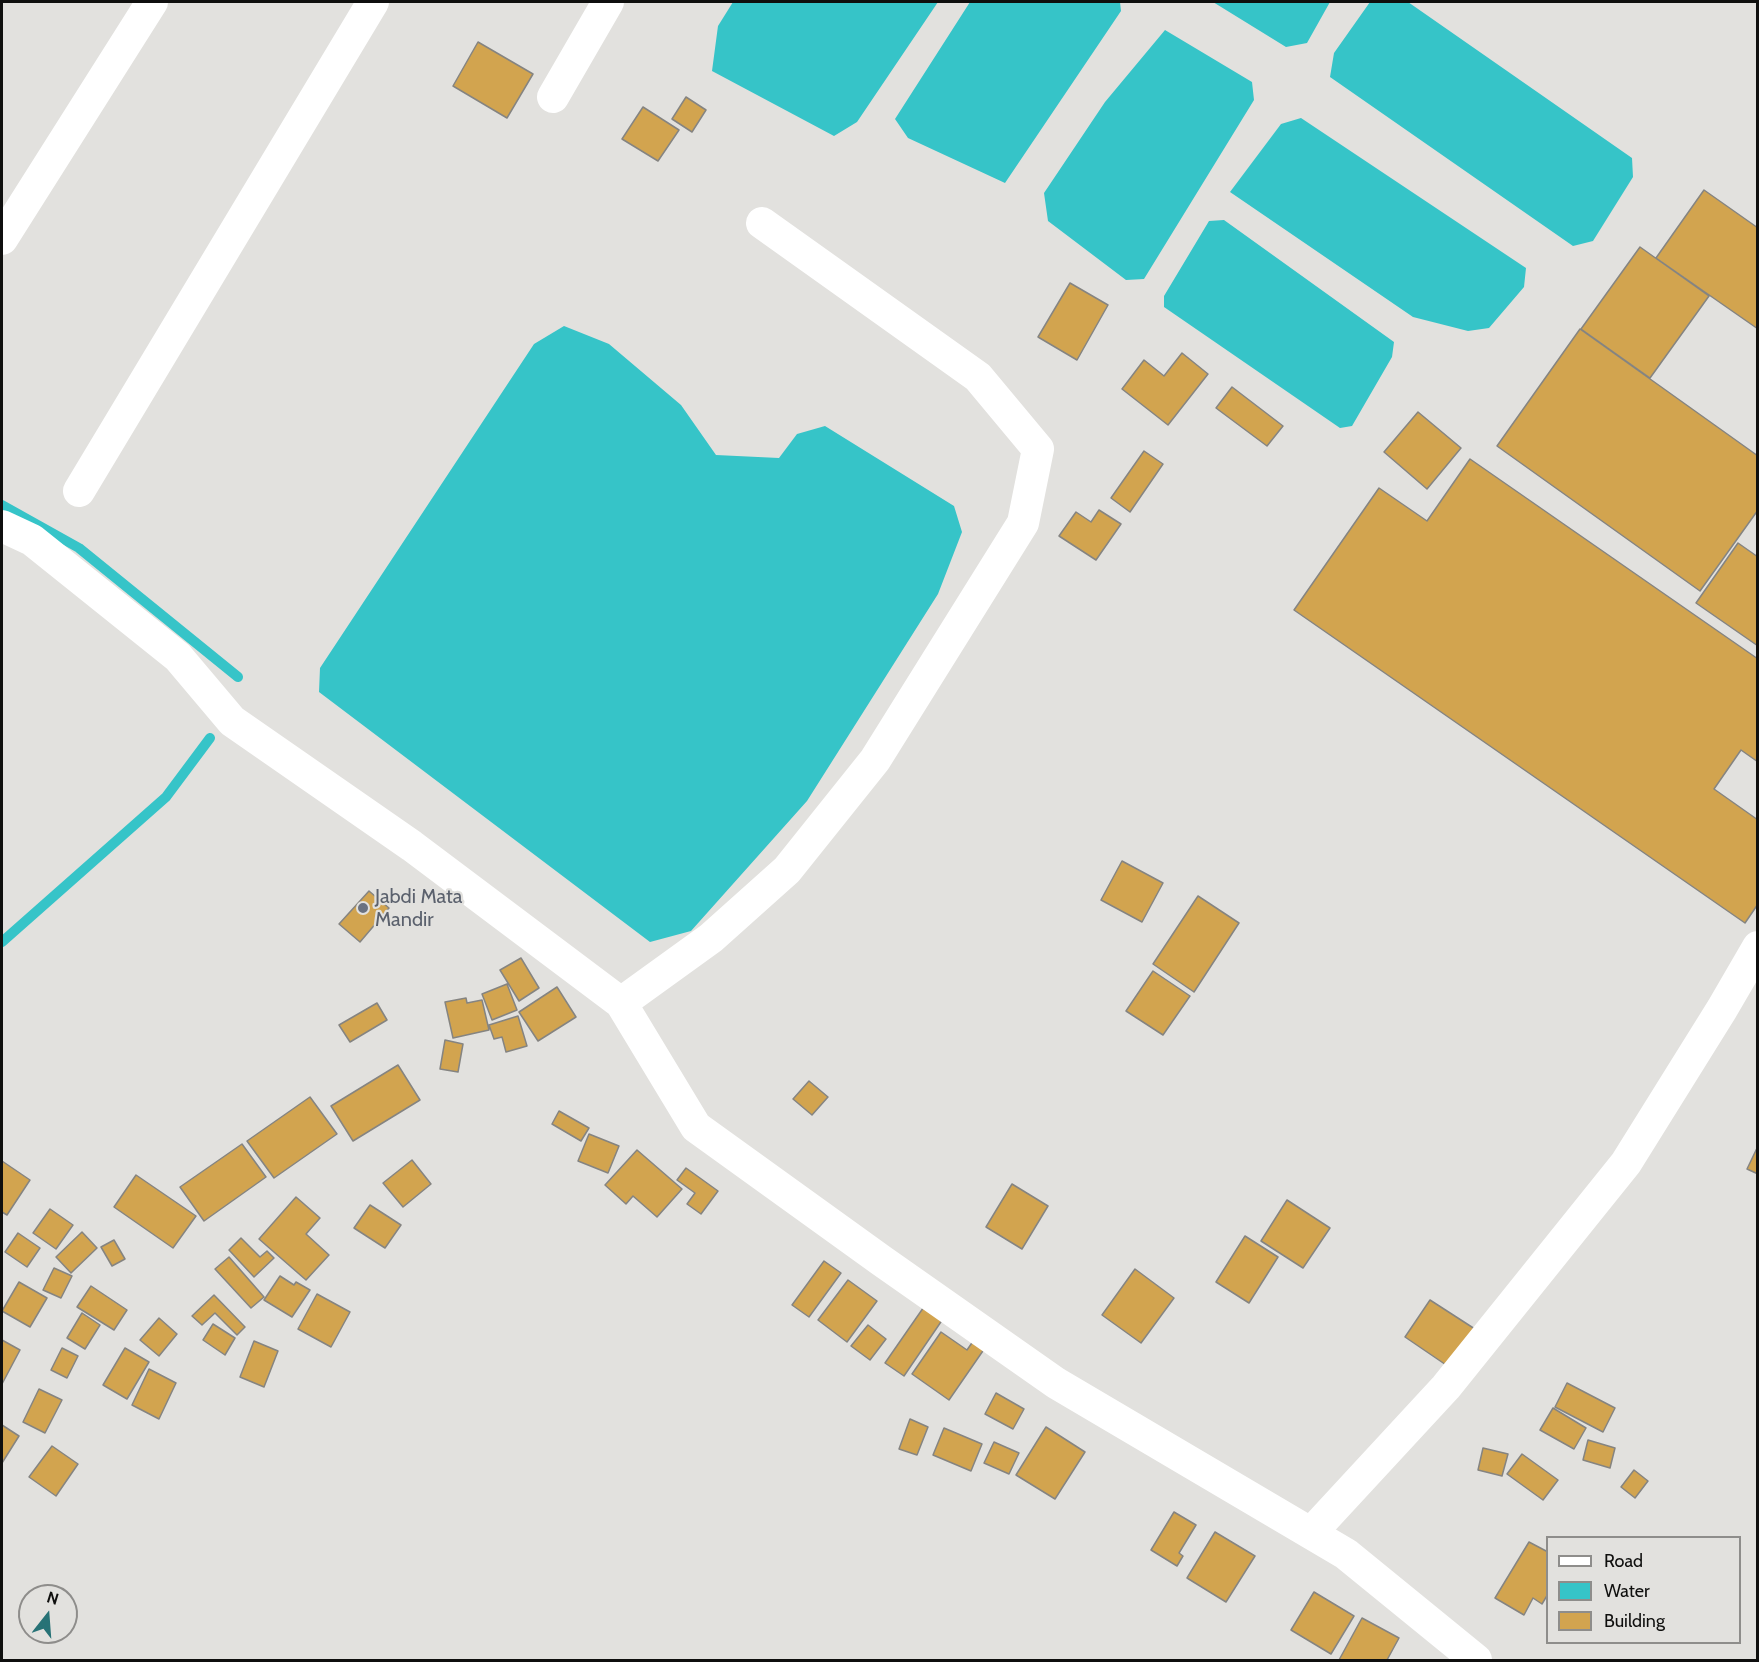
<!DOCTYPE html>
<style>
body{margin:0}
#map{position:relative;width:1759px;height:1662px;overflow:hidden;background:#e2e1de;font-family:Cabin,sans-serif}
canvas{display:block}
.frame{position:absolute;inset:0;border:3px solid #0f0f0e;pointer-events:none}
.legend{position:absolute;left:1546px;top:1536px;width:195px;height:108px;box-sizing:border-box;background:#e2e1de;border:2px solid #8e8d8b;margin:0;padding:8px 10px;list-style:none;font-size:18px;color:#0f0f0e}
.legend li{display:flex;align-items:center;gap:12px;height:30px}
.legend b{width:30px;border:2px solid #8e8d8b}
.north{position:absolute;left:18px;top:1584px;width:60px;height:60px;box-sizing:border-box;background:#e2e1de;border:2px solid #8e8d8b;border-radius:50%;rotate:17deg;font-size:16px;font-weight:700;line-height:24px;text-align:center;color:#0f0f0e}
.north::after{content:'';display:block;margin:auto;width:21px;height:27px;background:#277276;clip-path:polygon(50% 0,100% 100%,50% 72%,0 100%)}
</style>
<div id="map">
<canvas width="1759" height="1662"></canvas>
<div class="frame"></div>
<ul class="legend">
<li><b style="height:8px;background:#fff"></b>Road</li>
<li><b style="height:16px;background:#36c4c8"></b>Water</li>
<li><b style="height:16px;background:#d2a44f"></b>Building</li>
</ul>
<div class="north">N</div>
</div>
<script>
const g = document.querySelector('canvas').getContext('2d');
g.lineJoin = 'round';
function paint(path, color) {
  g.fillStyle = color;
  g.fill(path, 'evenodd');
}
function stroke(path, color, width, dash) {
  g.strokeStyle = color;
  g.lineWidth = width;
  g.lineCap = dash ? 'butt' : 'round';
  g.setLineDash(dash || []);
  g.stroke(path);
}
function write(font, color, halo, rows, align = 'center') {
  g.font = font + ' Cabin,sans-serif';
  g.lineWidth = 4.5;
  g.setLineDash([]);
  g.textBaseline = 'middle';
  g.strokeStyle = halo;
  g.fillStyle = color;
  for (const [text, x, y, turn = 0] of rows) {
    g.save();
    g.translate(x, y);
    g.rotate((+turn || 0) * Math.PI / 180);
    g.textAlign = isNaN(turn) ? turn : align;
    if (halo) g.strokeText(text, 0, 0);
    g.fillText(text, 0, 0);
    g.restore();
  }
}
const water = new Path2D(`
 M733,2H938L857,122L834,136L712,71L718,26Z
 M970,2H1120L1121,11L1005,183L908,138L895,119Z
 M1213,2H1330L1307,43L1286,47Z
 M1370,2H1408L1632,158L1633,177L1593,241L1573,246L1330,77L1334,53Z
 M1165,30L1252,82L1254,100L1144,279L1126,280L1048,221L1044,193L1105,102Z
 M1301,118L1526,268L1524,287L1489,328L1468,331L1413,317L1230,192L1281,124Z
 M1224,220L1394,342L1392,357L1352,426L1340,428L1164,307V296L1209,221Z
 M564,326L609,344L681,405L716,455L779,458L797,434L825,426L954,506L962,532L938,594L807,801L691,931L650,942L319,692L320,668L534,344Z`);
const stream = new Path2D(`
 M2,505L79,548L238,677
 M2,942L166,797L210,738`);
const building = new Path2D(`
 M478,42L533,74L507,118L453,86Z
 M686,97L706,110L692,132L672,119Z
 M643,107L679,130L658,161L622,139Z
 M1704,190L1758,228V329L1656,258Z
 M1640,247L1709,296L1650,378L1581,329Z
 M1070,283L1108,305L1077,360L1038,337Z
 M1580,329L1758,456V510L1700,591L1497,446Z
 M1182,353L1208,374L1168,425L1122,389L1144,360L1164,376Z
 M1232,387L1283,426L1267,446L1216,408Z
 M1418,412L1461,448L1427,489L1384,452Z
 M1144,451L1163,464L1130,512L1111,498Z
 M1470,459L1758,659V762L1741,750L1714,789L1758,820V904L1745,923L1294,610L1379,488L1427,521Z
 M1099,510L1121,524L1096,560L1059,536L1076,512L1091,522Z
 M1738,543L1758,557V646L1696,603Z
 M1122,861L1163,883L1142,922L1101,900Z
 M369,891L389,908L360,942L339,924Z
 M1198,896L1239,923L1194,992L1153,964Z
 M521,958L539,988L519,1001L500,970Z
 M1153,971L1190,996L1163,1035L1126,1011Z
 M507,984L517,1010L492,1020L482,994Z
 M557,987L576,1017L538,1041L519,1012Z
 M466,998L467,1003L482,1000L489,1030L453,1038L445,1002Z
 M377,1003L387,1020L350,1042L339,1025Z
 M518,1016L527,1046L506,1052L502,1037L494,1039L489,1025Z
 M445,1040L463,1044L458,1072L440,1069Z
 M398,1065L420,1100L353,1141L331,1106Z
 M809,1081L828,1097L812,1115L793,1099Z
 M310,1097L337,1134L274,1178L247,1141Z
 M559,1111L589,1128L581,1141L552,1124Z
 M589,1134L619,1146L608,1173L578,1161Z
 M242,1144L266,1177L204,1221L180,1187Z
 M1758,1146V1174L1747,1169Z
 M637,1150L682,1189L657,1217L633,1196L626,1204L605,1185Z
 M412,1160L431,1184L403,1207L383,1183Z
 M2,1161L30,1180L7,1215L2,1212Z
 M686,1168L718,1191L701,1214L687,1204L695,1193L677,1180Z
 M136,1175L196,1216L173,1248L114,1207Z
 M1012,1184L1048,1206L1022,1249L986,1227Z
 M296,1197L320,1218L306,1234L329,1255L306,1280L259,1239Z
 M1287,1200L1330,1228L1303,1268L1261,1241Z
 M370,1205L401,1225L385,1248L354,1228Z
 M50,1209L73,1225L56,1249L33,1233Z
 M82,1232L97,1248L71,1273L56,1257Z
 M18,1233L40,1248L27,1267L5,1252Z
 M1245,1236L1278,1257L1249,1303L1216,1282Z
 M241,1238L260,1257L267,1251L274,1258L254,1277L229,1250Z
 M114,1240L125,1259L112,1266L101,1247Z
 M229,1257L264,1297L251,1308L215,1269Z
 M824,1261L841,1273L809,1317L792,1305Z
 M54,1268L72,1276L61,1298L43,1290Z
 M1135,1269L1174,1298L1141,1343L1102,1315Z
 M280,1276L294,1285L296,1282L310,1290L292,1317L264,1300Z
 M848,1280L877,1301L847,1342L818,1320Z
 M19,1282L47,1298L30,1327L2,1311Z
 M91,1286L127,1310L114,1330L77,1307Z
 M317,1294L350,1312L331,1347L298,1329Z
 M214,1295L245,1327L237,1335L215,1313L202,1325L192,1316Z
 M1430,1300L1478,1331L1452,1369L1405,1337Z
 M928,1301L947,1313L904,1376L885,1363Z
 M82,1313L100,1325L85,1349L67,1338Z
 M159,1318L177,1334L159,1356L140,1340Z
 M213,1324L235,1338L225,1355L203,1340Z
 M868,1325L886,1339L870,1360L851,1346Z
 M941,1332L967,1350L976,1337L987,1345L949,1400L912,1374Z
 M2,1340L20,1350L2,1384Z
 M254,1341L278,1351L264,1387L240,1377Z
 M62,1348L78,1356L67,1378L51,1370Z
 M125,1348L149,1362L127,1399L103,1385Z
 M149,1369L176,1383L159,1419L132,1405Z
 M1567,1383L1615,1408L1603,1432L1555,1407Z
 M39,1389L62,1400L45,1433L23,1422Z
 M996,1393L1024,1409L1013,1429L985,1414Z
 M1553,1408L1586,1428L1574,1449L1540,1430Z
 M910,1419L928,1427L917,1455L899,1449Z
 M2,1425L19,1436L2,1463Z
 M1046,1427L1085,1452L1055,1499L1016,1475Z
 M944,1428L982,1444L971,1471L933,1455Z
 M1588,1440L1615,1448L1610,1468L1583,1460Z
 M994,1442L1019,1453L1009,1474L984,1463Z
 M52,1446L78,1464L56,1496L29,1477Z
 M1483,1448L1508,1454L1502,1476L1478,1470Z
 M1522,1454L1558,1480L1543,1500L1507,1474Z
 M1634,1470L1648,1481L1635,1498L1621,1487Z
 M1174,1512L1196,1525L1179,1553L1183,1556L1177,1566L1151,1550Z
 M1215,1532L1255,1556L1226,1602L1187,1578Z
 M1529,1542L1548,1552V1594L1542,1604L1533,1598L1524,1615L1495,1598Z
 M1314,1592L1354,1616L1331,1654L1291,1630Z
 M1362,1618L1399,1638L1387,1660H1339Z`);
const street = new Path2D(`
 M553,97L608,2
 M2,239L152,2
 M79,491L373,2
 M2,526L32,540L178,657L232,721L412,846L621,1003L696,1127L882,1261L1056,1383L1346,1554L1476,1660
 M621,1003L711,938L787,870L875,760L1023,523L1038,449L978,377L762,223
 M1311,1533L1446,1387L1626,1163L1722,1009L1758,947`);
const markers = [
 [363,908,6,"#6b7280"]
];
const worshipNames = [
 ["Jabdi Mata",375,897],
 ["Mandir",375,920]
];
paint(water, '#36c4c8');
stroke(stream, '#36c4c8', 10);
paint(building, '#d2a44f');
stroke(building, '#858481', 1.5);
stroke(street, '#fff', 32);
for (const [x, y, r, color] of markers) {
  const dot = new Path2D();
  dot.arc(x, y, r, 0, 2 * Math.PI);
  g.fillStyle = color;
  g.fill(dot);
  stroke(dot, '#e2e1de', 2);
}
write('20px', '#5b616d', '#e2e1de', worshipNames, 'left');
</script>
